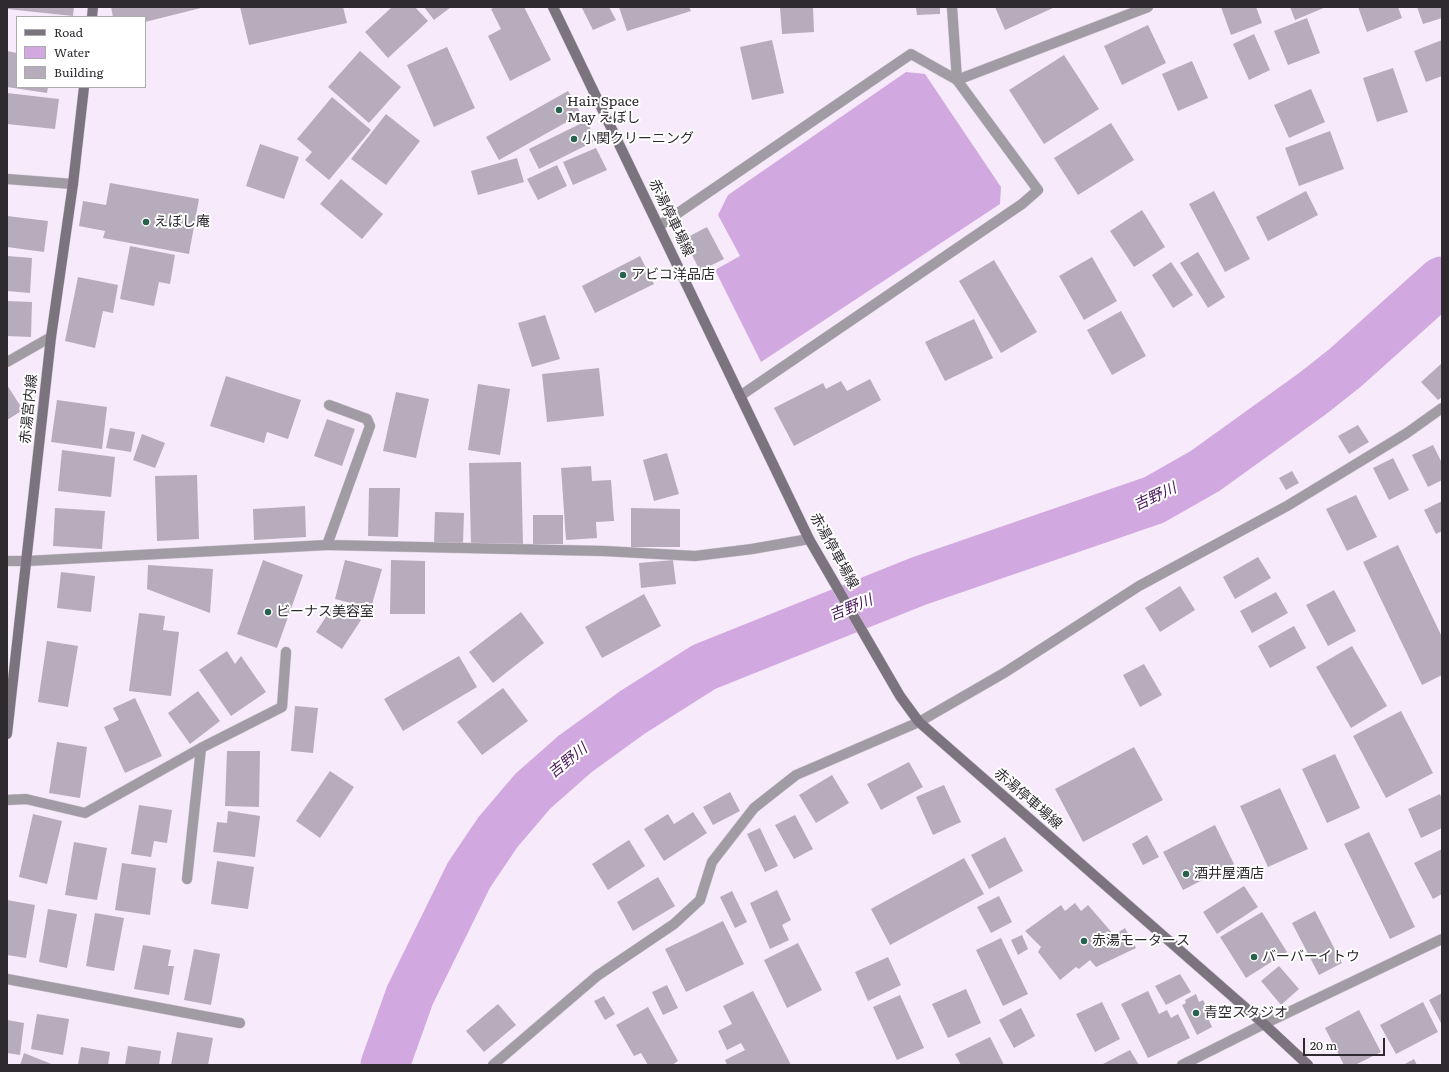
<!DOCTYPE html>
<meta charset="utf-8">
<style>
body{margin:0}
#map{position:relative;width:1449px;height:1072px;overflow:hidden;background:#f7ebfb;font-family:Literata,serif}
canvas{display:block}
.frame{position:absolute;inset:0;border:8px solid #2e2a30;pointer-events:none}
.legend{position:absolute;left:16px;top:16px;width:130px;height:72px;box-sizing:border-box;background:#fff;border:1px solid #abaaac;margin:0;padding:5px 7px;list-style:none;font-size:12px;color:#2e2a30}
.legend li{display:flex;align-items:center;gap:8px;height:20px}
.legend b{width:20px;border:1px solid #abaaac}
.scale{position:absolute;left:1303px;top:1038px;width:82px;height:18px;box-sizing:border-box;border:2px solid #2e2a30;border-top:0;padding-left:5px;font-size:12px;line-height:14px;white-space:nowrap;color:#2e2a30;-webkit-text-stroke:3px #fff;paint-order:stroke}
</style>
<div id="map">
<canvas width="1449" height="1072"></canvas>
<div class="frame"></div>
<ul class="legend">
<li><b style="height:5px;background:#7b747e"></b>Road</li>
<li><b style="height:11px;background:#d2a8e0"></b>Water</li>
<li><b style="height:11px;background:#b7acbb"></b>Building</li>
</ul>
<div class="scale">20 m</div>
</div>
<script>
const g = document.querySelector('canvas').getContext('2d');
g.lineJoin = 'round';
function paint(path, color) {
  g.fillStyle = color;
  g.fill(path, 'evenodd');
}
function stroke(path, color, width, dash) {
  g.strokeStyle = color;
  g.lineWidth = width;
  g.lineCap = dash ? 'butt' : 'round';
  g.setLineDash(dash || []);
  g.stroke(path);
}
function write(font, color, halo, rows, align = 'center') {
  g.font = font + ' Literata,"Noto Sans JP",serif';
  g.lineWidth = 4;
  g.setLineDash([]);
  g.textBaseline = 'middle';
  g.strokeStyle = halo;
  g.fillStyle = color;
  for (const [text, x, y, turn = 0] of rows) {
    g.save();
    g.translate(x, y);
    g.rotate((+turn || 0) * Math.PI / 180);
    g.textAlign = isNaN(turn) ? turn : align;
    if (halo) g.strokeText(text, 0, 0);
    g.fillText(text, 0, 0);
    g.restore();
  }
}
const water = new Path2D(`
 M906,72L925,74L1001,187L1000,204L761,362L715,270L740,256L718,215L728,195Z`);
const river = new Path2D(`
 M385,1065L410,995L469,875L498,832L533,791L575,754L633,712L704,667L919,581L1154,500L1205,471L1312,394L1345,368L1442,281`);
const building = new Path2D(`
 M7,7H74L73,16L7,9Z
 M111,7H201V8L145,22V17H113Z
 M240,7H343L347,23L249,45Z
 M392,7H415L428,21L388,58L365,32Z
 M424,7H451L434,20Z
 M495,7H524L551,60L510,81L488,36L501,29L491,9Z
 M585,7H609L616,20L593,30L582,8Z
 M619,7H689L691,11L627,31Z
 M780,7H813L814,32L782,34Z
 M916,7H940V14L917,15Z
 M995,7H1055L1005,30Z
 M1221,7H1256L1262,23L1231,35Z
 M1290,7H1326L1295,20Z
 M1358,7H1398L1402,18L1367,32Z
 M1417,7H1442V18L1423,24Z
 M1307,18L1320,53L1288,65L1274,31Z
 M1148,25L1166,63L1122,85L1104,46Z
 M1254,34L1270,70L1249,80L1233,44Z
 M772,40L784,93L752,100L740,47Z
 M1442,40V76L1426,82L1414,51Z
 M447,47L475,108L434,127L407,65Z
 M7,51L17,53V87H48L47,93L7,87Z
 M360,51L401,87L369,123L328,87Z
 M1064,55L1099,109L1044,144L1009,90Z
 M1192,61L1208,98L1178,111L1162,74Z
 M1393,68L1408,112L1377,122L1363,78Z
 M1311,89L1325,122L1289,138L1274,105Z
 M568,91L581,114L499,160L486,137Z
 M7,93L59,99L55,129L7,124Z
 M332,97L371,130L329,180L305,160L312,152L297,139Z
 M386,114L420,141L386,185L351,159Z
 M586,121L597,140L539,169L529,149Z
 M1111,123L1134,160L1078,195L1054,158Z
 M1330,131L1344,169L1299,186L1285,148Z
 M260,144L299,157L284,199L246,186Z
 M596,148L607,170L573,185L563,162Z
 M517,158L524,182L478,195L471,171Z
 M557,165L567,186L538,200L527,179Z
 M341,179L383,214L362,239L320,204Z
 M110,183L199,199L189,254L103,238L105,231L79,226L83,201L106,205Z
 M1214,191L1250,259L1225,272L1189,204Z
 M1306,191L1318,215L1268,241L1256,217Z
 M1142,210L1165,247L1134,267L1110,231Z
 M7,216L48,221L44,252L7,247Z
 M707,227L724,259L700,271L684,239Z
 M130,246L175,255L170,284L159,282L154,306L120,299Z
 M1198,252L1225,297L1208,308L1180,263Z
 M7,256L32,258L30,293L7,291Z
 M640,256L654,284L595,313L582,286Z
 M1092,257L1117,301L1084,320L1059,276Z
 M994,260L1037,332L1001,353L959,281Z
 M1171,262L1193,295L1173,308L1152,275Z
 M78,277L118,285L113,313L103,311L95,348L65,341Z
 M7,301L32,302L31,337L7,336Z
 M1121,311L1146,356L1112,375L1087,330Z
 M545,315L560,359L532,367L518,323Z
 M974,319L993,358L945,381L925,342Z
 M1442,363V397L1438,400L1421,382Z
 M599,368L604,416L547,422L542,374Z
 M226,376L301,400L288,439L267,432L264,443L210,426Z
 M870,379L881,400L794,446L774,408L823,383L826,389L841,381L847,391Z
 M478,384L510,389L500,455L468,450Z
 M7,385L23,410L7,420Z
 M396,392L429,399L416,458L383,451Z
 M57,400L107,407L102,449L51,442Z
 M327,419L355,429L342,466L314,456Z
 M1358,425L1369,442L1349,454L1338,436Z
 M110,428L135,432L131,452L106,448Z
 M142,434L165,443L155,468L133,460Z
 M1433,445L1442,463V480L1428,487L1412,455Z
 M62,450L115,457L111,497L58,491Z
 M667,453L679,494L654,501L643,460Z
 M1393,458L1409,490L1389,500L1373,468Z
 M521,462L523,544L471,545L469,463Z
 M591,466L592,481L611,480L614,521L596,522L597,538L566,540L561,468Z
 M1292,471L1299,483L1286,490L1279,478Z
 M197,475L199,539L157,541L155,476Z
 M369,488H400L398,537L368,536Z
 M1356,495L1377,537L1347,551L1326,509Z
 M1442,501V531L1436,534L1424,510Z
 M305,506L306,537L254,540L253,509Z
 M55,508L105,511L102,549L53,546Z
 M631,508L680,509V547H631Z
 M435,512L464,513L463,543H434Z
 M533,515H563V544H533Z
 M1398,545L1442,637V675L1422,685L1363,562Z
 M1258,557L1271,578L1235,599L1223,577Z
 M263,560L303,575L277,648L237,634Z
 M345,560L382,569L371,608L335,599Z
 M391,560L425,561V614H390Z
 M673,560L676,584L641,588L639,563Z
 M148,565L213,569L210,613L147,589Z
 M61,572L95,576L91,612L57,608Z
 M1180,586L1195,610L1160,632L1145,608Z
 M1334,590L1356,631L1328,646L1306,605Z
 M1276,592L1288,613L1252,633L1240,611Z
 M644,594L661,626L602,658L585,627Z
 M335,603L361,620L342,649L316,632Z
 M521,612L544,643L493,683L469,652Z
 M139,613L165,616L163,630L179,632L171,696L129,691Z
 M1294,626L1306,648L1270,668L1258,646Z
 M47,641L78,646L68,707L38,702Z
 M1352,646L1387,706L1351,728L1316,667Z
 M227,651L235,664L241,656L266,692L231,716L199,670Z
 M459,656L477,687L403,731L384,699Z
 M1144,664L1162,695L1140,707L1123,675Z
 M503,688L528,721L482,755L457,722Z
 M198,691L220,721L190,744L168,713Z
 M135,698L162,756L125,773L104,727L119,720L113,708Z
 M295,706L318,708L313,753L291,751Z
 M1401,711L1433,773L1386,798L1353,736Z
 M57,742L87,747L80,798L49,793Z
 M1134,747L1163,800L1083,842L1055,789Z
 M227,751H260L259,807L225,806Z
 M1335,754L1360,808L1327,823L1302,769Z
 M909,762L923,787L881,810L867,784Z
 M330,771L354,787L320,838L296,821Z
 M832,775L849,803L816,823L799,795Z
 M944,785L961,822L933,835L916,797Z
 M1280,788L1308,849L1268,867L1240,806Z
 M730,792L740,811L713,825L703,807Z
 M1440,794L1442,799V828L1421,838L1408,809Z
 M139,805L172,810L167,843L154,841L151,857L131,854Z
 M228,811L260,816L255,857L213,852L217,822L227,823Z
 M693,812L707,833L664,861L644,829L668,814L674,824Z
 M33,814L62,821L47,884L19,877Z
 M795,815L813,849L794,859L775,825Z
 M1215,825L1234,864L1183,890L1163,852Z
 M760,828L778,866L765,872L747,834Z
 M1369,832L1415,927L1390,939L1344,844Z
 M1147,835L1159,857L1143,865L1132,844Z
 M1005,837L1023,871L989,889L971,855Z
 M629,840L645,866L608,890L592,864Z
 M74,842L107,848L97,900L65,895Z
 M1442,849V894L1433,899L1414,863Z
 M964,858L984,894L890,945L871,909Z
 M217,861L254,867L248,909L211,904Z
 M122,863L156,868L150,915L115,910Z
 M658,877L675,906L633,931L617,902Z
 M1244,886L1258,907L1217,934L1203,912Z
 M777,890L791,920L782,925L789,940L770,949L750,903Z
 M732,891L747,922L735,928L720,897Z
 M999,896L1012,922L991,933L977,907Z
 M7,900L35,905L26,958L7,955Z
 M1075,903L1081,911L1088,905L1114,935L1125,928L1136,948L1096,967L1090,960L1079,969L1076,967L1060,980L1038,952L1041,947L1025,931L1061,905L1065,911Z
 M48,909L77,914L67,968L39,962Z
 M1315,911L1342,963L1319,975L1292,923Z
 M1262,912L1287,952L1246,978L1220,937Z
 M95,913L124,918L114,971L86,966Z
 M723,921L744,964L686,992L665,949Z
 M1022,935L1028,949L1018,955L1011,940Z
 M1001,938L1028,994L1003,1006L976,950Z
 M798,943L822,990L787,1008L764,960Z
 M143,945L171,950L168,966H174L169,995L134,989Z
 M194,949L220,954L211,1005L184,1000Z
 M888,957L901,985L868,1001L855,972Z
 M1279,966L1299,989L1281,1005L1261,981Z
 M1180,974L1191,992L1166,1005L1155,986Z
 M667,985L678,1008L663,1015L652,992Z
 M966,989L981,1023L948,1038L932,1004Z
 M753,991L791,1065H727L725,1060L745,1050L741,1043L727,1050L718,1031L732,1024L723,1006Z
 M1148,991L1159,1014L1167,1010L1171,1018L1178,1014L1190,1038L1148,1058L1121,1004Z
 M1442,993V1025L1429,1000Z
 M1196,994L1199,1002L1203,1000L1210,1014L1207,1016L1212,1027L1197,1035L1182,1005L1186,1003L1185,1000Z
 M900,995L924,1048L897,1060L873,1007Z
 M604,996L615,1014L605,1020L594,1001Z
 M1102,1002L1120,1039L1095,1052L1076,1014Z
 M1423,1002L1438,1032L1396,1054L1380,1025Z
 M498,1004L516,1025L484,1052L466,1031Z
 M648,1007L678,1061L672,1065H648L641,1053L634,1056L616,1025Z
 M1021,1008L1035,1036L1014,1048L999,1020Z
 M1359,1010L1381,1052L1355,1065H1344L1325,1028Z
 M37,1014L69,1019L63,1055L31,1049Z
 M7,1020L24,1023L20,1055L7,1053Z
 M177,1032L213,1038L208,1065H171Z
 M990,1037L1004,1065H961L955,1054Z
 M128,1046L161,1051L159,1065H125Z
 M81,1047L110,1052L108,1065H78Z
 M1130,1050L1139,1065H1101Z
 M24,1053L54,1065H20Z
 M1414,1059L1417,1065H1403Z`);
const lane = new Path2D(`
 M7,179L73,184
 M659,226L911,54L957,80L1038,190L1022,204L740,396
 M7,362L51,337
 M329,405L367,419L370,426L327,545L604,551L695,556L752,549L809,539
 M7,561H27
 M7,800L26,799L85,813L201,748L282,707L286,652
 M187,879L201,748
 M7,979L240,1023
 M493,1065L597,976L674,924L700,900L712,862L754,808L796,775L919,722L1004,673L1139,586L1287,506L1407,433L1442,408
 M1182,1065L1264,1024L1442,939`);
const street = new Path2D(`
 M952,7L957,80L1148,7
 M27,561L327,545`);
const secondary = new Path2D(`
 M553,7L809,539L900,696L919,722L1264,1024L1308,1065
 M92,17L93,7
 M7,734L51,337L73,184L84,87`);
const markers = [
 [559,110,4,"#26624d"],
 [574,139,4,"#26624d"],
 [146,222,4,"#26624d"],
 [623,275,4,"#26624d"],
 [268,612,4,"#26624d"],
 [1186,874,4,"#26624d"],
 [1084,941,4,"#26624d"],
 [1254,957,4,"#26624d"],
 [1196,1013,4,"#26624d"]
];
const poiNames = [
 ["Hair Space",567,102],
 ["May えぼし",567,118],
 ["小関クリーニング",582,139],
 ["えぼし庵",154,222],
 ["アビコ洋品店",631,275],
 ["ビーナス美容室",276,612],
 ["酒井屋酒店",1194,874],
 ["赤湯モータース",1092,941],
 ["バーバーイトウ",1262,957],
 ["青空スタジオ",1204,1013]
];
const streetNames = [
 ["赤湯停車場線",671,218,64],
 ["赤湯宮内線",29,409,-84],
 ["赤湯停車場線",834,551,61],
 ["赤湯停車場線",1028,799,41]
];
const waterNames = [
 ["吉野川",1155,497,-25],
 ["吉野川",851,608,-22],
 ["吉野川",568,761,-39]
];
paint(water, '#d2a8e0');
stroke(river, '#d2a8e0', 49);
paint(building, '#b7acbb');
stroke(lane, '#d3c8d6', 11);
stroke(street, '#d3c8d6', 11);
stroke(secondary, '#d3c8d6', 11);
stroke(lane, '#a19ca3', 10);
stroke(street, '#a19ca3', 10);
stroke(secondary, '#7b747e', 10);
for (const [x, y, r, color] of markers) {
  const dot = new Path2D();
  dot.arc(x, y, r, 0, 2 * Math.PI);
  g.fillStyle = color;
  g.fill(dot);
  stroke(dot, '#fff', 1.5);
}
write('14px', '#2e2a30', '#fff', poiNames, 'left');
write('14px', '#2e2a30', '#fff', streetNames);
write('italic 15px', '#491759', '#fff', waterNames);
</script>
